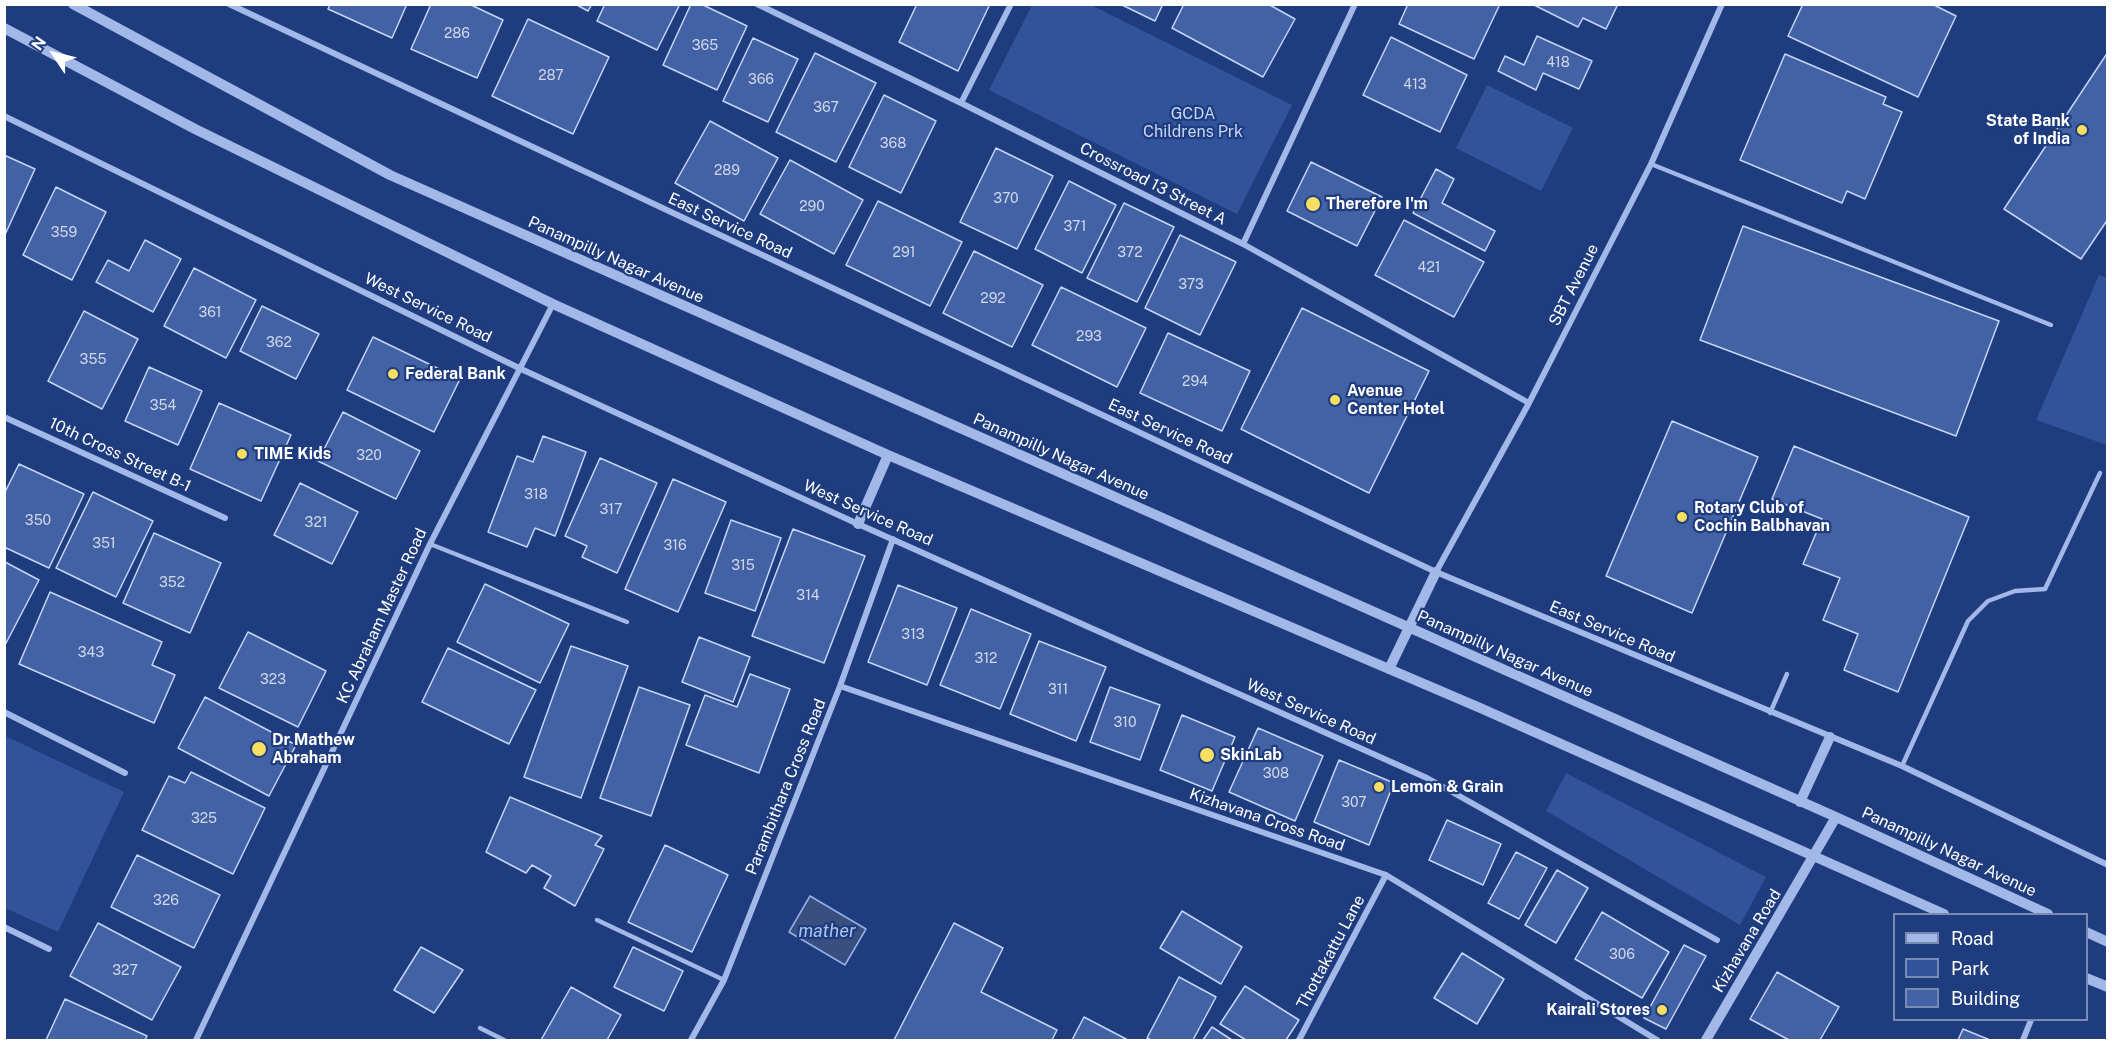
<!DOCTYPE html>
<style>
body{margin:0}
#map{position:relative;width:2112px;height:1045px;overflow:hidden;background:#1e3c7e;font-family:"Public Sans",sans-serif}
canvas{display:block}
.frame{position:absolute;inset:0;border:6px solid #fff;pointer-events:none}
.legend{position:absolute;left:1893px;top:913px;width:195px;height:108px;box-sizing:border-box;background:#1e3c7e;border:2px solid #788ab2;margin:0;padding:8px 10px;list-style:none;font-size:18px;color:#fff}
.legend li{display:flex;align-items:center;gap:12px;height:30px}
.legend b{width:30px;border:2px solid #788ab2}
.north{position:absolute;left:24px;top:24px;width:60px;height:60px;-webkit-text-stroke:4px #1e3c7e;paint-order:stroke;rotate:305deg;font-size:16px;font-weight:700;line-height:24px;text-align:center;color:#fff}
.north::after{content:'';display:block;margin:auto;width:21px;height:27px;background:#fff;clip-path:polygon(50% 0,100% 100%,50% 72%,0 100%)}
</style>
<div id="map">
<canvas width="2112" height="1045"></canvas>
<div class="frame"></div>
<ul class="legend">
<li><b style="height:8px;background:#a2b8e8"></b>Road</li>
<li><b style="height:16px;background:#31539c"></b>Park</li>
<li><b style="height:16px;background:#4362a6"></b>Building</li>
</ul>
<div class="north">N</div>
</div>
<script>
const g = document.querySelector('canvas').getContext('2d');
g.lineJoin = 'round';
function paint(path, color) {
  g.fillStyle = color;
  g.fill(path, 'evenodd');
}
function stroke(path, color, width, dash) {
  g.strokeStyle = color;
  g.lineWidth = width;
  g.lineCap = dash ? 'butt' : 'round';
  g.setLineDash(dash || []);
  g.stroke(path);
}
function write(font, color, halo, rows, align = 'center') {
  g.font = font + ' "Public Sans",sans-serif';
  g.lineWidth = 4.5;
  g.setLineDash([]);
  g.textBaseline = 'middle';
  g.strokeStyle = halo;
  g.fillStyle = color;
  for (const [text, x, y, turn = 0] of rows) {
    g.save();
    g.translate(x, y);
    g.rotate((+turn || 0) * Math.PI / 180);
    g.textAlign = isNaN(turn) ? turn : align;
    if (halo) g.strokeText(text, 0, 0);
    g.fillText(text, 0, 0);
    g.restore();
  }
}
const green = new Path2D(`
 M1032,5H1091L1292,105L1237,214L989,90Z
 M1487,85L1573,128L1541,191L1456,148Z
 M2099,275L2107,278V445L2036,420Z
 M5,736L124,792L58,932L5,908Z
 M1566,773L1766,877L1740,925L1546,811Z`);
const water = new Path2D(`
 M810,896L866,929L845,965L789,932Z`);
const building = new Path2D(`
 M330,4H407L392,38L328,9Z
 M431,4H469L503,20L477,78L411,49Z
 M575,4H592L588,11Z
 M605,4H680L657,50L597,21Z
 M691,4H701L747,26L717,90L663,65Z
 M917,4H990L958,71L899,42Z
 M1120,4H1163L1155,21Z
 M1184,4H1268L1295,19L1263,77L1172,28Z
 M1408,4H1500L1474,59L1399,24Z
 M1532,4H1618L1606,29L1583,18L1578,27Z
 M1803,4H1932L1956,16L1918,97L1788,36Z
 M528,19L609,57L573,134L492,96Z
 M1537,36L1592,61L1579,89L1543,73L1536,90L1498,71L1505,56L1524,65Z
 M1391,37L1467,75L1440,132L1363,95Z
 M753,38L798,59L768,122L723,101Z
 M2108,52V219L2081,259L2004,209Z
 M815,53L876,83L836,162L776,132Z
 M1785,54L1886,97L1883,104L1902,112L1865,199L1847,191L1842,203L1740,160Z
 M884,95L936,121L901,193L849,167Z
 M710,121L778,158L744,221L675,183Z
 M996,148L1053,176L1017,249L960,222Z
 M4,155L35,169L4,237Z
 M790,160L863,200L834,254L760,214Z
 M1311,162L1382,197L1357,246L1287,211Z
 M1436,169L1454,179L1442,203L1495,231L1485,251L1413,213Z
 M1069,181L1116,205L1082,273L1035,249Z
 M56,187L106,212L72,280L23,255Z
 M878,201L962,242L930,306L846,265Z
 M1124,203L1174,227L1137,302L1087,278Z
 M1404,220L1484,262L1454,317L1375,275Z
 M1743,226L1999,321L1956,436L1700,340Z
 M1180,235L1236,262L1200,335L1145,308Z
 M145,240L181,259L153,312L96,282L108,260L129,271Z
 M974,251L1043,285L1012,347L943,313Z
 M194,268L256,300L226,358L164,326Z
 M1061,287L1146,328L1117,387L1032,345Z
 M262,306L319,334L296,379L240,351Z
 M1302,308L1429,371L1369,493L1241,429Z
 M84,311L138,339L102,409L48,381Z
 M1168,333L1250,371L1222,431L1140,393Z
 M373,337L460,379L434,432L347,390Z
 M149,367L202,391L178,445L125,421Z
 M219,403L291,435L261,501L190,469Z
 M343,412L420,451L396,499L318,461Z
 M1672,421L1758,457L1692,613L1606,576Z
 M543,436L586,452L555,536L535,528L527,547L488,532L517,456L533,462Z
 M1794,446L1969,517L1898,692L1844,670L1858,634L1823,620L1840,578L1803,564L1822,519L1772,499Z
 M600,458L657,483L617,573L582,557L587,546L565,536Z
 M19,464L84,494L49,568L4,547V494Z
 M673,479L726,502L678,612L625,589Z
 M300,483L358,512L332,564L274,535Z
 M93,492L153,521L116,597L56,568Z
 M731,520L781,538L755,611L705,593Z
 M793,529L865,556L824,663L752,636Z
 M154,533L221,563L190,633L123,603Z
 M5,562L39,580L4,647V563Z
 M485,584L569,624L540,683L457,642Z
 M898,585L957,608L927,685L868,662Z
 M50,592L162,642L152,665L175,675L154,723L19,664Z
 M971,609L1031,634L1000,709L940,685Z
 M248,632L326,671L298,727L219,688Z
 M699,637L750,657L733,702L682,682Z
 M1039,641L1106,667L1076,741L1010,714Z
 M571,646L628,666L581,798L524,777Z
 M448,648L536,690L509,744L422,702Z
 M750,674L790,689L759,773L686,745L705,695L737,707Z
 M639,687L690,705L651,816L600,798Z
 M1110,687L1160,705L1140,760L1090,742Z
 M205,697L296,745L269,796L178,748Z
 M1182,715L1235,737L1212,791L1160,770Z
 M1258,728L1323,756L1295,821L1229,792Z
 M1339,760L1394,783L1369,845L1314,822Z
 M191,772L265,808L233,874L142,830L169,776L185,783Z
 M510,797L602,836L595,845L604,849L575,906L544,888L551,876L532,865L526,873L486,852Z
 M1447,820L1501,844L1483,885L1429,860Z
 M665,845L728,875L692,952L628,922Z
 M1516,852L1547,868L1519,919L1488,903Z
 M137,855L220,895L194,948L111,907Z
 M1557,870L1588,888L1556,943L1525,925Z
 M1182,911L1242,947L1221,984L1160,948Z
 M1602,912L1669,952L1642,998L1575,959Z
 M98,923L181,967L152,1020L70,976Z
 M954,923L1003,948L981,992L1057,1030L1052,1040H894Z
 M1684,945L1706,956L1666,1029L1644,1018Z
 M421,947L463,970L434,1013L394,990Z
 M633,947L683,971L664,1011L614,987Z
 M1462,953L1504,979L1477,1024L1434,998Z
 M1777,972L1839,1007L1820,1040H1789L1750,1019Z
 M1179,977L1216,997L1193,1040H1151L1147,1038Z
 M1245,986L1299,1020L1286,1040H1246L1220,1024Z
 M571,987L621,1015L607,1040H541Z
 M65,999L147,1036L145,1040H46Z
 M1084,1017L1128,1040H1072Z
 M1212,1027L1232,1040H1203Z
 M1963,1029L1990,1040H1958Z`);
const service = new Path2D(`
 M1651,164L2051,325
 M430,544L627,622
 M1770,713L1787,674
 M1902,766L1968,621L1988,601L2015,591L2045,589L2100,473
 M597,920L724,980
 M480,1028L504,1040`);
const minor = new Path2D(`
 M229,4L1436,572L1902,766L2108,865
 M757,4L961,103L1243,244L1529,403
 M961,103L1011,4
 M4,116L521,369L858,524L1427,778L1717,940
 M1243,244L1355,4
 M4,417L225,518
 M1436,572L1529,403L1651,164L1722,4
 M840,686L1386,875L1657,1040
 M4,712L125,773
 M4,927L49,949
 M196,1040L430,544L553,304
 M691,1040L724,980L840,686L893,539
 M1299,1040L1386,875
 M2023,1040L2031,1020`);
const tertiary = new Path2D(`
 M73,4L390,175L1836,817L2048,914
 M4,28L195,129L553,304L888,455L1478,707L1944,914
 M858,524L888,455
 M1389,669L1436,572
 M1800,802L1830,737
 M2086,932L2108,942
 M2086,978L2108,987
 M1706,1040L1836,817`);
const markers = [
 [2082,130,6,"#f6df61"],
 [1313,204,8,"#f6df61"],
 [393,374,6,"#f6df61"],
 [1335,400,6,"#f6df61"],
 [242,454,6,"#f6df61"],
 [1682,517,6,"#f6df61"],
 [259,749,8,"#f6df61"],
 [1207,755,8,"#f6df61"],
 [1379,787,6,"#f6df61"],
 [1662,1010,6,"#f6df61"]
];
const numberNames = [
 ["286",457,34],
 ["365",705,46],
 ["418",1558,63],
 ["287",551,76],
 ["366",761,80],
 ["413",1415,85],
 ["367",826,108],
 ["368",893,144],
 ["289",727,171],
 ["370",1006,199],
 ["290",812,207],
 ["371",1075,227],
 ["359",64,233],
 ["291",904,253],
 ["372",1130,253],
 ["421",1429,268],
 ["373",1191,285],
 ["292",993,299],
 ["361",210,313],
 ["293",1089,337],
 ["362",279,343],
 ["355",93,360],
 ["294",1195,382],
 ["354",163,406],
 ["320",369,456],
 ["318",536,495],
 ["317",611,510],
 ["350",38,521],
 ["321",316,523],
 ["351",104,544],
 ["316",675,546],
 ["315",743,566],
 ["352",172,583],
 ["314",808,596],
 ["313",913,635],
 ["343",91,653],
 ["312",986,659],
 ["323",273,680],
 ["311",1058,690],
 ["310",1125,723],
 ["308",1276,774],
 ["307",1354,803],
 ["325",204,819],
 ["326",166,901],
 ["306",1622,955],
 ["327",125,971]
];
const parkNames = [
 ["GCDA",1193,114],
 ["Childrens Prk",1193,132]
];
const poiNames = [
 ["State Bank",2070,121,"right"],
 ["of India",2070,139,"right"],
 ["Therefore I'm",1326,204],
 ["Federal Bank",405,374],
 ["Avenue",1347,391],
 ["Center Hotel",1347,409],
 ["TIME Kids",254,454],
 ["Rotary Club of",1694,508],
 ["Cochin Balbhavan",1694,526],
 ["Dr Mathew",272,740],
 ["Abraham",272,758],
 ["SkinLab",1220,755],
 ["Lemon & Grain",1391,787],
 ["Kairali Stores",1650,1010,"right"]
];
const streetNames = [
 ["Crossroad 13 Street A",1153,184,27],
 ["East Service Road",730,226,25],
 ["Panampilly Nagar Avenue",616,260,24],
 ["SBT Avenue",1574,285,-63],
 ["West Service Road",428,308,26],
 ["East Service Road",1170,432,25],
 ["10th Cross Street B-1",120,455,25],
 ["Panampilly Nagar Avenue",1061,457,24],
 ["West Service Road",868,513,24],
 ["KC Abraham Master Road",382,616,-65],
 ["East Service Road",1612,632,23],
 ["Panampilly Nagar Avenue",1505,654,24],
 ["West Service Road",1311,712,24],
 ["Parambithara Cross Road",786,787,-68],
 ["Kizhavana Cross Road",1267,820,19],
 ["Panampilly Nagar Avenue",1949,852,25],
 ["Kizhavana Road",1747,941,-59],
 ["Thottakattu Lane",1331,952,-62]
];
const waterNames = [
 ["mather",827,931]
];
paint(green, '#31539c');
paint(water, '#394f80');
stroke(water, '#95b1e9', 1.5);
paint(building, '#4362a6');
stroke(building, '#c5d5f6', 1.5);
stroke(service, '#a2b8e8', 4.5);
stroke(minor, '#a2b8e8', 6);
stroke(tertiary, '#a2b8e8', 10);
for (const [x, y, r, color] of markers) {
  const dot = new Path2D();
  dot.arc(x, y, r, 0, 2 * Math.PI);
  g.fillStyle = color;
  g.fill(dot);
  stroke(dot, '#1e3c7e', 2);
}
write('14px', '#d0d8e9', null, numberNames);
write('16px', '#c5d5f6', '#1e3c7e', parkNames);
write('bold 16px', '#fff', '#1e3c7e', poiNames, 'left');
write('16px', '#fff', '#1e3c7e', streetNames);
write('italic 18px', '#adc3f0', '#1e3c7e', waterNames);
</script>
